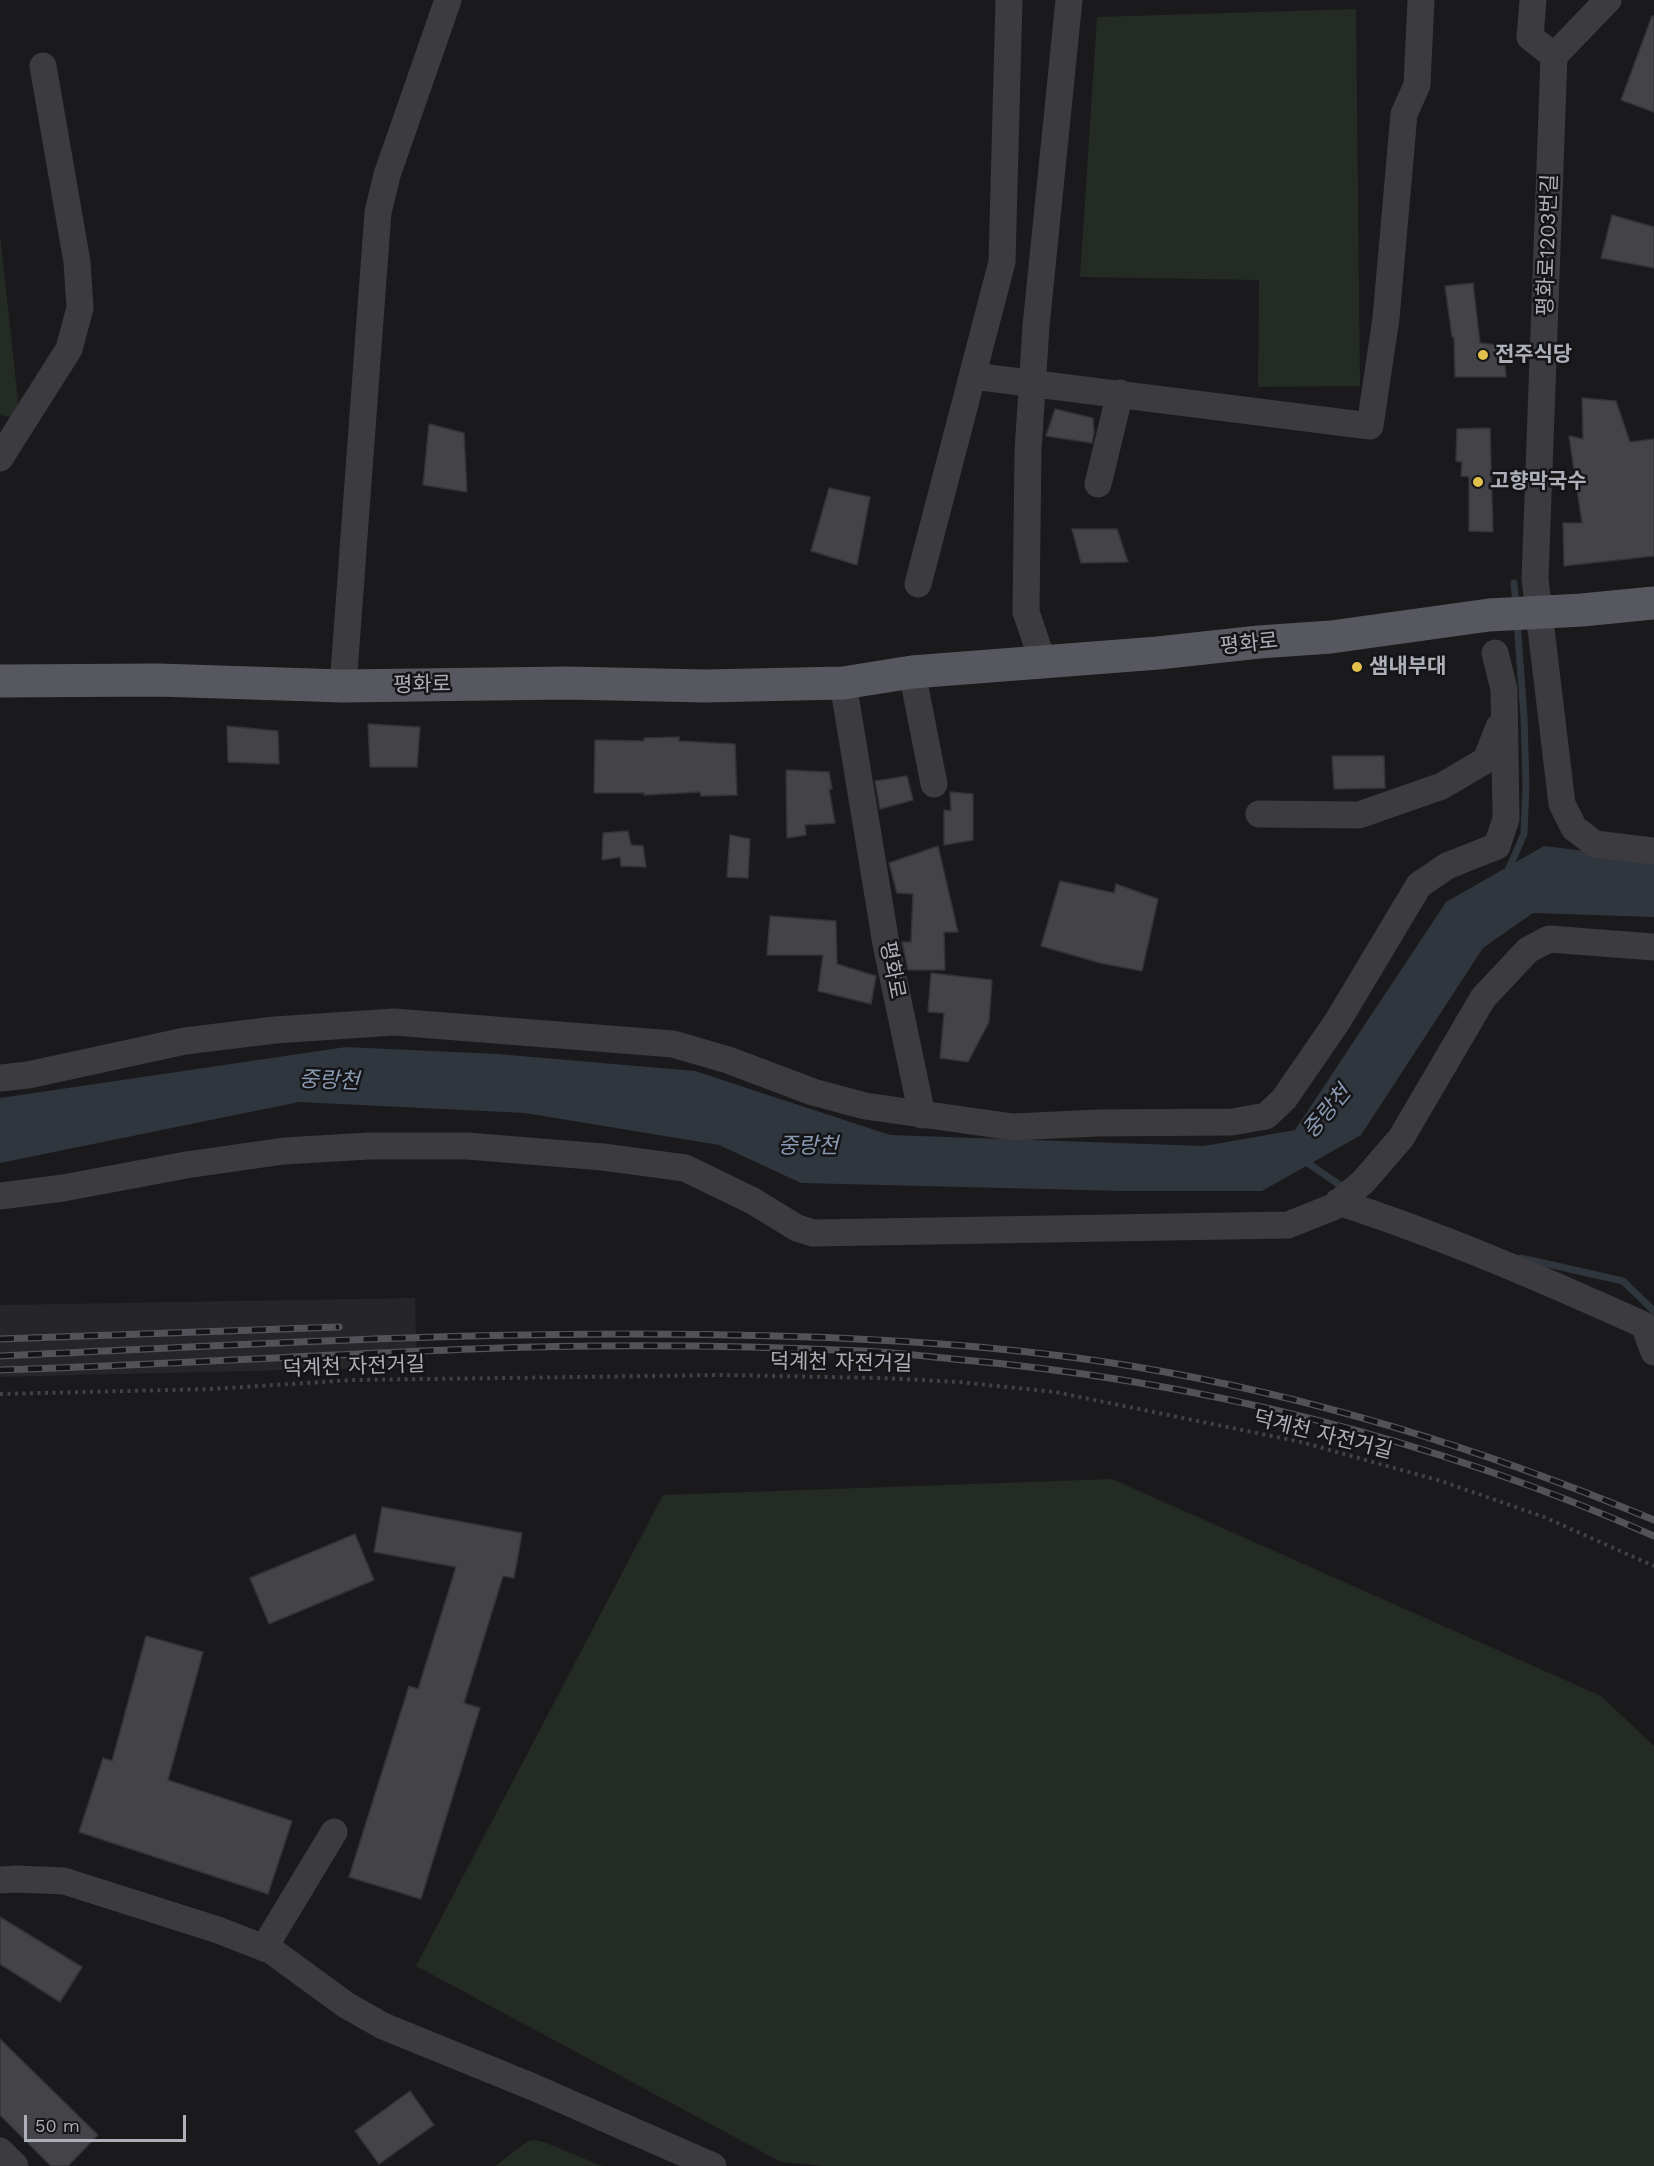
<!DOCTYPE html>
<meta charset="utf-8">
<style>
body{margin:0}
#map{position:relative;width:1654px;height:2166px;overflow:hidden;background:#1a191b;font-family:"Work Sans",sans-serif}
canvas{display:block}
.scale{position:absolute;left:24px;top:2115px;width:162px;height:27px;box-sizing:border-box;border:3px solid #adafb9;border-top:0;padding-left:8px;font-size:18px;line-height:21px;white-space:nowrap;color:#adafb9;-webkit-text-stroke:4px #151416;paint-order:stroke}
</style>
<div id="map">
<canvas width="1654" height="2166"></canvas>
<div class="scale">50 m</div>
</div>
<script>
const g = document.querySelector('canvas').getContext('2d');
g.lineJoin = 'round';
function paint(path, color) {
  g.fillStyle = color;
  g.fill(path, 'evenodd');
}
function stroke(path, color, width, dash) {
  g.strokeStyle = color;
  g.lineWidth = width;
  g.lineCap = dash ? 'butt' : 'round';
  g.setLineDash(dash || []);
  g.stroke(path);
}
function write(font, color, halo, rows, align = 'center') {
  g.font = font + ' "Work Sans","Noto Sans KR",sans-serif';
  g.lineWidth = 5;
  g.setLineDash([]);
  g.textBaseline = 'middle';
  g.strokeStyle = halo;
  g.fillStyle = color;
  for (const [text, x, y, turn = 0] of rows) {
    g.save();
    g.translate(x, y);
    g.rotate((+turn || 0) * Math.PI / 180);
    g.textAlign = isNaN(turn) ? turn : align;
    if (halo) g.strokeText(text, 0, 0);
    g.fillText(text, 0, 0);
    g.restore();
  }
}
const built = new Path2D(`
 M415,1298L417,1367L0,1377V1305Z`);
const green = new Path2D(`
 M1356,9L1360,386L1258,387L1259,280L1080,277L1097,17Z
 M0,235L20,419L0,415Z
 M1112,1479L1601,1696L1654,1746V2166H823L781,2162L416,1966L663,1495Z
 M535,2140L544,2142L602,2166H495L528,2141Z`);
const water = new Path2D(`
 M1544,846L1654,859V917L1533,913L1483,948L1361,1135L1262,1191H1124L801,1183L719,1145L525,1113L299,1102L0,1163V1098L346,1047L498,1054L695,1071L890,1135L1204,1146L1295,1130L1446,902Z`);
const stream = new Path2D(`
 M1514,583L1516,604
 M1507,873L1524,834L1526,785L1524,717L1517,621
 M1302,1159L1344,1188
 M1521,1258L1623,1281L1654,1311`);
const building = new Path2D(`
 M1652,16H1654V112L1621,100Z
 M1612,215L1654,227V268L1601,258Z
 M1473,283L1480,343L1508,346L1514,365L1505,364L1506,377H1455L1454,337H1452L1445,286Z
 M1582,398L1616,401L1630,442L1654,439V556L1564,566L1563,523H1582L1569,436L1583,439Z
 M1055,409L1093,418L1094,433L1092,443L1046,436Z
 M429,424L464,433L467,492L423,485Z
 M1490,428L1493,532L1469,531V477L1461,476L1462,462L1456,461L1457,429Z
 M829,488L870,497L857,565L811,551Z
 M1072,529H1117L1128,562L1081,563Z
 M368,724L420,727L417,767H370Z
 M227,726L278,731L279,764L228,762Z
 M679,737V741L735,744L737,795L701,796L700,792L644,795V793H594L595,740L644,741V738Z
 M1332,756H1384L1385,788L1334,789Z
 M786,770L829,772L832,789H829L835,823L805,825L806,835L787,838Z
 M907,776L913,800L880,809L875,781Z
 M950,792L973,794V840L944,845V810L951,811Z
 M628,831L631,845L643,846L646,867L621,866L620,857L602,860L603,833Z
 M730,835L750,839L748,878L727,877Z
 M938,846L958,932H944L945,970H908L902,942H911L913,894L897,893L889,863Z
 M1060,881L1114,893L1116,884L1158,899L1142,971L1100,963L1041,946Z
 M770,916L836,921L837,964L876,976L871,1004L818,991L823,955H767Z
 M931,973L992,980L989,1022L968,1062L940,1058L944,1013L928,1012Z
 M382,1507L522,1533L514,1578L503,1576L464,1703L480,1708L421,1899L349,1877L409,1686L418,1689L456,1567L374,1552Z
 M355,1534L374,1580L269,1624L250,1578Z
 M146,1636L203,1652L168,1780L292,1821L268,1894L79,1832L103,1758L112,1761Z
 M0,1917L82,1967L60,2002L0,1964Z
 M0,2039L98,2135L68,2166H51L0,2115Z
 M410,2091L434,2125L379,2164L355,2131Z`);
const path = new Path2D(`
 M0,1394L211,1389L354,1380L721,1375L882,1378L959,1382L1055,1392L1301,1442L1441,1481L1544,1517L1654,1566`);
const minor = new Path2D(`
 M1533,0L1530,37L1554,56
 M1608,0L1554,56L1535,579L1562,804L1574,828L1595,844L1654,851
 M973,376L1370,426L1386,318L1404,114L1417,85L1421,0
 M0,458L69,349L80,308L77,262L43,66
 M1098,484L1120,393
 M918,584L1002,262L1009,0
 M1043,662L1026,612L1028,451L1036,326L1069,0
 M912,672L934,784
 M843,683L886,944L922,1115
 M343,686L378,212L387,175L448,0
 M1259,814L1359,815L1442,786L1486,760L1499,727
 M0,1078L28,1075L185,1041L275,1030L394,1022L673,1044L728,1060L813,1092L865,1106L1013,1127L1097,1123L1232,1122L1266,1116L1284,1099L1337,1022L1419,885L1447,866L1497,846L1506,819L1504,689L1495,653
 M0,1196L63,1188L186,1165L284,1151L369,1146H467L603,1157L685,1168L753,1201L797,1228L813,1233L1288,1225L1333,1207L1363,1182L1401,1138L1483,998L1528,950L1549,939L1654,947
 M1338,1202C1443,1236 1544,1280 1644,1325L1654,1352
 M0,1880L17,1879L64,1881L218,1930L272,1951L346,2005L383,2026L533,2087L713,2166
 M264,1948L334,1832
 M0,2151L15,2166`);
const major = new Path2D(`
 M0,681L158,680L343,686L566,683L706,686L843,683L912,672L1158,653L1259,642L1331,637L1489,615L1582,610L1654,603`);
const rail = new Path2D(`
 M0,1339L339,1327
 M0,1356C258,1344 517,1328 776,1336C896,1339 1018,1347 1137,1367C1315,1397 1488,1451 1654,1520
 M0,1370C158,1365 315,1355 472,1349C602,1344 732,1345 861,1351C892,1352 923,1356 953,1359C1194,1380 1433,1438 1654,1536`);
const markers = [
 [1483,355,6,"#e1c04c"],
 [1478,482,6,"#e1c04c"],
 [1357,667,6,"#e1c04c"]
];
const streetNames = [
 ["평화로1203번길",1548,245,-88],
 ["평화로",1249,644,-6],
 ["평화로",422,685,-1],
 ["평화로",892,970,79],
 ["덕계천 자전거길",841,1363,1],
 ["덕계천 자전거길",354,1367,-2],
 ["덕계천 자전거길",1323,1435,14]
];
const poiNames = [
 ["전주식당",1495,355],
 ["고향막국수",1490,482],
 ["샘내부대",1369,667]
];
const waterNames = [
 ["중랑천",329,1081,2],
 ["중랑천",1327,1112,-50],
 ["중랑천",808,1147]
];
paint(built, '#262528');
paint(green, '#242b25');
paint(water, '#30363e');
stroke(stream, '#30363e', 7);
paint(building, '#444448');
stroke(building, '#343437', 1.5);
stroke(path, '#414247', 4, [3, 4.5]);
stroke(minor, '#3b3b40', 27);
stroke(major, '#57585f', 33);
stroke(rail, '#525359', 7);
stroke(rail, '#151416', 4.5, [14]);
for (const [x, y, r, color] of markers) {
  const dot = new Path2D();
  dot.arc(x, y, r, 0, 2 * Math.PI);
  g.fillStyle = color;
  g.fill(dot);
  stroke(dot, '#151416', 2);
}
write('21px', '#adafb9', '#151416', streetNames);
write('bold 21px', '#adafb9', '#151416', poiNames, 'left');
write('italic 22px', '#8899b1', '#151416', waterNames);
</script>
